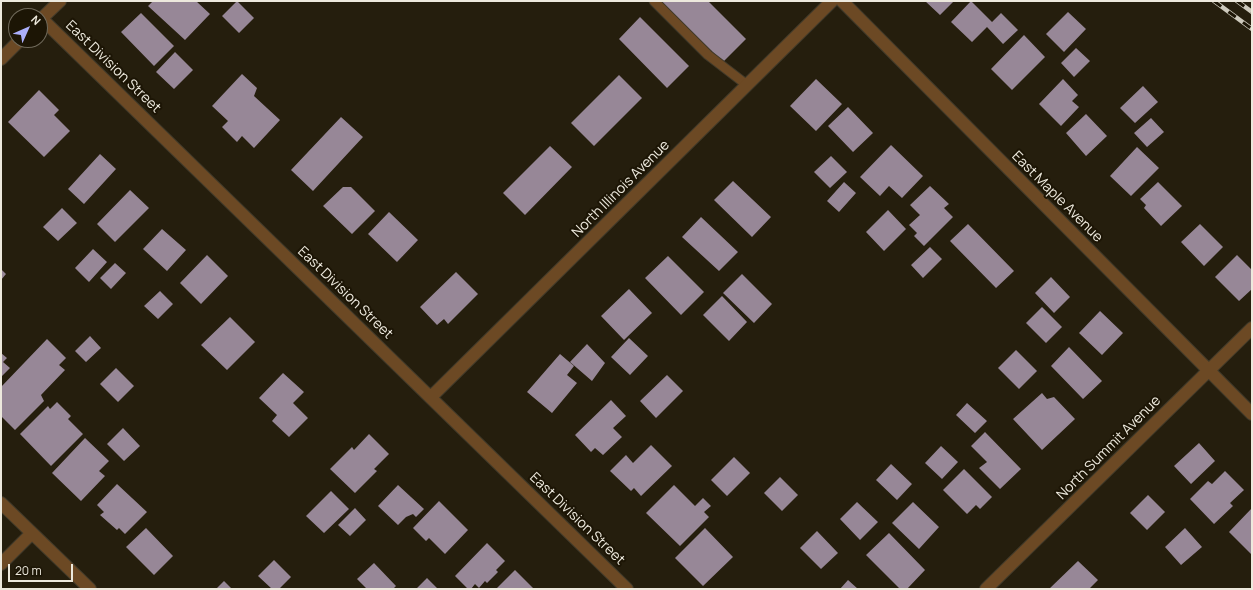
<!DOCTYPE html>
<style>
body{margin:0}
#map{position:relative;width:1253px;height:590px;overflow:hidden;background:#251e0d;font-family:Manrope,sans-serif}
canvas{display:block}
.frame{position:absolute;inset:0;border:2px solid #ede9dd;pointer-events:none}
.north{position:absolute;left:8px;top:8px;width:40px;height:40px;box-sizing:border-box;background:#1c1505;border:1px solid #706a5b;border-radius:50%;rotate:45deg;font-size:11px;font-weight:700;line-height:16px;text-align:center;color:#ede9dd}
.north::after{content:'';display:block;margin:auto;width:14px;height:18px;background:#abaffb;clip-path:polygon(50% 0,100% 100%,50% 72%,0 100%)}
.scale{position:absolute;left:8px;top:564px;width:65px;height:18px;box-sizing:border-box;border:2px solid #ede9dd;border-top:0;padding-left:5px;font-size:12px;line-height:14px;white-space:nowrap;color:#ede9dd;-webkit-text-stroke:3px #1c1505;paint-order:stroke}
</style>
<div id="map">
<canvas width="1253" height="590"></canvas>
<div class="frame"></div>
<div class="north">N</div>
<div class="scale">20 m</div>
</div>
<script>
const g = document.querySelector('canvas').getContext('2d');
g.lineJoin = 'round';
function paint(path, color) {
  g.fillStyle = color;
  g.fill(path, 'evenodd');
}
function stroke(path, color, width, dash) {
  g.strokeStyle = color;
  g.lineWidth = width;
  g.lineCap = dash ? 'butt' : 'round';
  g.setLineDash(dash || []);
  g.stroke(path);
}
function write(font, color, halo, rows, align = 'center') {
  g.font = font + ' Manrope,sans-serif';
  g.lineWidth = 4;
  g.setLineDash([]);
  g.textBaseline = 'middle';
  g.strokeStyle = halo;
  g.fillStyle = color;
  for (const [text, x, y, turn = 0] of rows) {
    g.save();
    g.translate(x, y);
    g.rotate((+turn || 0) * Math.PI / 180);
    g.textAlign = isNaN(turn) ? turn : align;
    if (halo) g.strokeText(text, 0, 0);
    g.fillText(text, 0, 0);
    g.restore();
  }
}
const building = new Path2D(`
 M153,1H196L210,14L185,40L148,6Z
 M237,1L254,18L239,33L222,16Z
 M664,1H708L746,39L723,62L662,3Z
 M925,1H954L940,15Z
 M971,1L992,22L1001,13L1018,30L1003,44L987,27L972,42L951,22Z
 M1068,12L1086,29L1064,52L1046,34Z
 M141,13L174,46L154,66L121,32Z
 M640,17L689,66L667,88L619,39Z
 M1024,35L1045,57L1012,90L991,69Z
 M1076,48L1090,61L1074,77L1061,63Z
 M175,52L193,70L174,89L156,72Z
 M242,74L257,88L254,96L280,120L254,148L242,136L237,142L222,127L228,121L212,106Z
 M619,75L642,98L594,146L571,123Z
 M816,79L842,104L816,131L790,106Z
 M1063,79L1078,95L1072,101L1079,107L1061,126L1039,104Z
 M1143,86L1158,102L1135,123L1120,108Z
 M39,90L59,110L54,115L70,131L44,157L8,122Z
 M848,107L873,133L853,152L828,126Z
 M1086,114L1107,136L1086,156L1066,133Z
 M341,117L363,137L313,191L291,170Z
 M1151,118L1164,132L1147,147L1134,133Z
 M891,145L923,176L902,198L889,186L880,196L860,177Z
 M550,146L572,167L525,215L503,193Z
 M1137,147L1159,168L1131,196L1110,176Z
 M100,154L116,169L84,204L68,189Z
 M831,156L847,172L830,188L814,172Z
 M733,181L771,217L752,237L714,200Z
 M844,182L856,193L839,212L827,201Z
 M1158,182L1182,206L1161,226L1144,208L1146,205L1140,199Z
 M930,186L949,204L944,208L953,217L924,246L914,236L917,233L909,225L920,215L910,205Z
 M343,187H351L375,211L352,234L323,206Z
 M130,190L149,208L115,242L97,224Z
 M62,208L77,223L58,241L43,227Z
 M888,210L906,229L884,251L866,232Z
 M389,212L418,240L397,262L368,234Z
 M701,217L738,252L719,271L682,237Z
 M968,224L1014,271L996,288L950,241Z
 M1200,224L1223,247L1204,266L1181,242Z
 M162,229L186,250L167,271L143,249Z
 M930,247L942,259L923,278L911,265Z
 M93,249L107,262L89,282L75,268Z
 M207,255L228,276L201,304L180,283Z
 M1237,255L1252,270V289L1239,301L1215,277Z
 M668,256L704,292L681,315L645,278Z
 M115,263L126,273L111,289L100,278Z
 M1,269L6,274L1,280Z
 M456,272L478,294L448,324L444,319L437,325L420,307Z
 M742,274L772,304L754,323L723,293Z
 M1051,277L1070,297L1054,313L1035,293Z
 M629,289L652,313L624,340L601,316Z
 M160,291L173,304L158,319L144,306Z
 M722,296L747,322L729,341L703,315Z
 M1042,307L1062,327L1046,343L1026,323Z
 M1100,311L1123,333L1102,355L1079,333Z
 M230,317L255,342L227,370L201,345Z
 M90,336L101,348L86,362L75,351Z
 M629,338L648,356L630,375L611,357Z
 M47,339L66,358L59,365L65,370L41,395L44,401L15,430L1,416V387Z
 M587,344L605,363L592,381L570,362Z
 M1069,347L1102,381L1083,399L1051,366Z
 M1016,350L1037,371L1019,389L998,368Z
 M1,353L7,358L3,362L10,368L1,377Z
 M560,354L574,366L567,375L577,383L552,413L527,392Z
 M116,368L134,386L118,402L100,384Z
 M283,373L304,392L293,403L308,418L289,437L272,421L277,415L259,398Z
 M667,375L683,391L656,418L640,401Z
 M1042,393L1047,399L1054,397L1075,419L1042,450L1013,419Z
 M611,400L626,416L613,428L622,437L603,455L595,448L591,452L575,435Z
 M57,402L71,416L68,419L83,434L51,466L20,434L48,406L50,409Z
 M967,403L987,421L975,433L956,415Z
 M123,428L140,446L124,461L107,444Z
 M985,432L1021,469L1000,489L979,468L987,462L971,446Z
 M369,434L389,454L374,469L377,471L355,493L330,469L352,447L354,450Z
 M85,438L109,461L99,471L105,476L81,501L52,473Z
 M1199,443L1215,461L1191,484L1174,466Z
 M651,445L672,466L641,496L634,488L631,491L610,471L626,455L633,463Z
 M941,446L958,462L942,479L925,463Z
 M734,457L750,473L727,496L711,480Z
 M891,464L912,484L897,500L876,480Z
 M964,469L992,497L980,509L976,505L967,514L943,490Z
 M1225,471L1244,490L1230,503L1233,506L1214,524L1190,499L1208,481L1212,484Z
 M780,477L798,495L782,511L764,493Z
 M117,484L147,512L125,534L119,528L117,530L100,515L104,512L97,505Z
 M398,485L424,509L416,517L413,514L406,517L398,525L378,506Z
 M674,485L695,506L703,498L711,506L704,512L709,517L680,546L646,513Z
 M331,491L349,509L324,533L306,516Z
 M1148,495L1165,512L1147,530L1130,513Z
 M439,501L468,530L445,554L429,538L426,541L413,528Z
 M857,502L878,522L860,540L840,519Z
 M913,502L939,527L919,549L892,523Z
 M355,508L366,520L350,536L338,525Z
 M1252,508V555L1229,532Z
 M146,528L173,556L154,575L126,547Z
 M705,528L733,557L703,586L675,558Z
 M1185,528L1202,547L1181,565L1165,547Z
 M817,531L838,553L821,569L800,548Z
 M889,533L925,570L907,589H900L866,555Z
 M487,543L505,561L496,570L498,572L487,583L485,581L479,588L475,584L471,589H468L455,576Z
 M274,560L291,577L279,589H272L258,576Z
 M1078,561L1098,580L1089,589H1049Z
 M374,563L396,586L393,589H367L357,579Z
 M515,570L534,589H496Z
 M427,578L438,589H416Z
 M848,580L858,589H840Z
 M224,581L232,589H216Z`);
const service = new Path2D(`
 M654,1L708,55L747,85`);
const minor = new Path2D(`
 M842,1L1252,414
 M42,19L627,589
 M40,20L60,1
 M1,59L20,40
 M431,397L832,1
 M1,503L90,589
 M1,564L32,533
 M986,589L1252,328`);
const rail = new Path2D(`
 M1214,1L1252,29
 M1237,1L1252,12`);
const streetNames = [
 ["East Division Street",113,67,44],
 ["North Illinois Avenue",621,189,-45],
 ["East Maple Avenue",1057,197,45],
 ["East Division Street",345,293,44],
 ["North Summit Avenue",1109,448,-45],
 ["East Division Street",577,519,44]
];
paint(building, '#978797');
stroke(service, '#413a2a', 11);
stroke(minor, '#413a2a', 14);
stroke(service, '#6c4924', 9);
stroke(minor, '#6c4924', 12);
stroke(rail, '#cecabd', 4.5);
stroke(rail, '#1c1505', 3, [9]);
write('14px', '#ede9dd', '#1c1505', streetNames);
</script>
